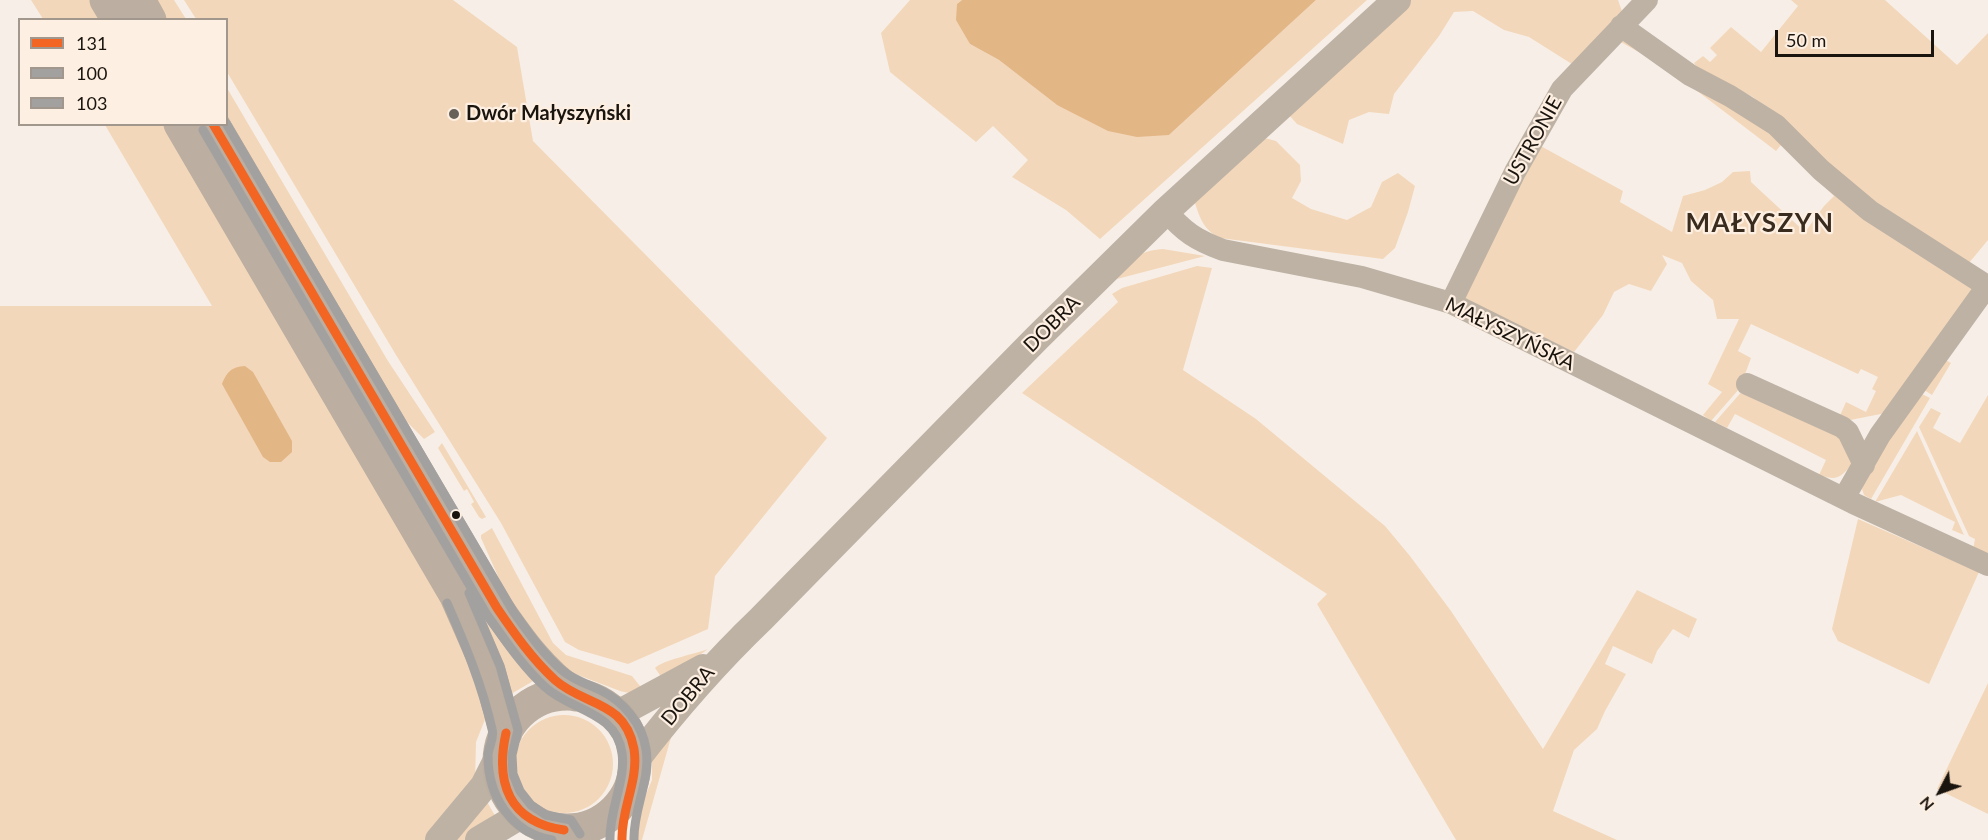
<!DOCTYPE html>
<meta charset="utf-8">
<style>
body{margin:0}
#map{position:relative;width:1988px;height:840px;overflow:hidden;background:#f7efe7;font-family:Lato,sans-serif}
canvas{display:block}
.legend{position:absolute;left:18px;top:18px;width:210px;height:108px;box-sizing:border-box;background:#fdefe1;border:2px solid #a2978d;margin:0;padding:8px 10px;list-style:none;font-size:18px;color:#1a140e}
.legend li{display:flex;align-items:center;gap:12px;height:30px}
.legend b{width:30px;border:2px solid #a2978d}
.north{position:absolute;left:1910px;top:762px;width:60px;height:60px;-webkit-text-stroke:4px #fdefe1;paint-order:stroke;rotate:229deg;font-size:16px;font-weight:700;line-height:24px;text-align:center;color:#1a140e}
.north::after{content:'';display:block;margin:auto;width:21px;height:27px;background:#1a140e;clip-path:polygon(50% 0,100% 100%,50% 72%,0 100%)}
.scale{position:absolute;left:1775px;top:30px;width:159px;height:27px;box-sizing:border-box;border:3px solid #1a140e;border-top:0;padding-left:8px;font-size:18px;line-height:21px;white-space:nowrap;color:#1a140e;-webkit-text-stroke:4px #fdefe1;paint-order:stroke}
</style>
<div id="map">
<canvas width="1988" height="840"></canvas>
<ul class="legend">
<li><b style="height:8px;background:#f26522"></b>131</li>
<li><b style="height:8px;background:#a3a19f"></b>100</li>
<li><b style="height:8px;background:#a3a19f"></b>103</li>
</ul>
<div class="north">N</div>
<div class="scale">50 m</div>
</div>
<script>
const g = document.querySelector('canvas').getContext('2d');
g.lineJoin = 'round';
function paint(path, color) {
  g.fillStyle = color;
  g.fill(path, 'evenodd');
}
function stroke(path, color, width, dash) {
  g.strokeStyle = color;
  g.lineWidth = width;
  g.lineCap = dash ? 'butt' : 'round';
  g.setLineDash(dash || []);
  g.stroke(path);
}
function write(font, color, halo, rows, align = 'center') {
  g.font = font + ' Lato,sans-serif';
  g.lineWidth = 4.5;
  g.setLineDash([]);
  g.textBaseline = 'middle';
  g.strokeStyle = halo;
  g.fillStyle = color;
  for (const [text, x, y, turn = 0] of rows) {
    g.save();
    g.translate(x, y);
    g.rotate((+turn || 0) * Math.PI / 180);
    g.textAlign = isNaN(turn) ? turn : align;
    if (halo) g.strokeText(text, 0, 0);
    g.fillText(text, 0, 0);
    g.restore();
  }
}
const green = new Path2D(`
 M31,0H92L103,19H43Z
 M152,0H174L186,19H164Z
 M184,0H453L517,47L533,141L827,438L715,576L708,629L628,664L579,650L565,642L501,523L396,355L227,72L226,20L196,19Z
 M910,0H962L957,4L970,44L999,60L1057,105L1169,135L1316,0H1367L1100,239L1066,210L1012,177L1028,160L993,126L976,142L890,72L881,33Z
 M1410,0H1618L1623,14L1575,66L1529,37L1504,30L1473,11L1454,12L1439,36L1394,94L1389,114L1369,112L1349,120L1343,144L1297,124L1287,113Z
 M1791,0H1885L1957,65L1988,33V240L1969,263L1847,183L1753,97L1698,70L1694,63L1703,56L1710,62L1717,55L1710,48L1731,27L1761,52L1798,6Z
 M1626,36L1727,99L1979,289L1891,412L1840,422L1838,420L1846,402L1866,412L1876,391L1872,389L1878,377L1861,369L1858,374L1751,324L1738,351L1751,358L1740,388L1711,421L1703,415L1722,392L1708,384L1739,319H1717L1713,300L1691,281L1682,263L1662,255L1667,264L1651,291L1629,284L1614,292L1603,315L1574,352L1467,301L1463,296L1537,144L1623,191L1620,202L1672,232L1683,196L1705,190L1722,182L1733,172L1750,171L1751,182L1805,232L1824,206L1834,196L1781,145L1776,151L1667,68L1619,41Z
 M227,88L388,361L435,432L424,439L402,417L226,124Z
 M105,125H165L446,601L472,660L486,717L476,742L475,783L429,840H0V306H212Z
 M199,125L535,680L511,694Z
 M1261,137L1276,141L1300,165L1301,181L1292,198L1311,209L1347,220L1371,207L1382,182L1398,173L1415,186L1408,212L1395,248L1383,259L1220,238C1204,230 1200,219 1195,203Z
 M1163,249L1205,256L1117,279C1133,259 1137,251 1163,249Z
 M1197,266L1212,268L1183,370L1256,419L1385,526L1410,556L1451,611L1543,749L1637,590L1697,619L1689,638L1673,629L1657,651L1652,664L1613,646L1605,664L1626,674L1605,711L1597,729L1574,750L1553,811L1617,840H1456L1317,604L1327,594L1022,393L1118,302L1112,294L1122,288Z
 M1942,358L1951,363L1932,395L1921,388Z
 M1744,389L1841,433L1853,464C1839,478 1838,481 1819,475L1826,460L1735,414L1727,428L1715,422Z
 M1918,392L1930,398L1871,499L1864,495L1862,489L1873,456Z
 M1988,395V556L1973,549L1975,539L1969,536L1919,427L1931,408L1941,413L1933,428L1960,443Z
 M1917,431L1964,535L1952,530L1955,522L1901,495L1875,502Z
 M442,443L486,517L482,519L479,517L471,504L474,502L467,489L464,491L438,448Z
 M1858,519L1979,572L1929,684L1838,641L1832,629Z
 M492,528L553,643L566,655L632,676L644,691L629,693L620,691L565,670L509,601L481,538V535Z
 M708,649L664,681L655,668C663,660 695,654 708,649Z
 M1988,683V814L1937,789Z
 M515 764a49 49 0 1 1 98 0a49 49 0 1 1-98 0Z
 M672,734L642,840H634L636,818L652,780V758Z
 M485,798L498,821L468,840H449Z`);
const water = new Path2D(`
 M962,0H1316L1169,135L1137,137L1108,131L1057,105L999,60L970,44L956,20L957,4Z
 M245,366L253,372L292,441V452L281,462H270L263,457L222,384C227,372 231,367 245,366Z`);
const minor = new Path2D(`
 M1621,26L1690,75L1730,96L1776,125L1821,170L1870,211L1987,286
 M1166,211C1184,232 1196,240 1223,250L1362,277L1451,303L1853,503L1988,565
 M1451,303L1515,172L1562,89L1647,0
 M1747,384L1842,427L1848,432L1864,465
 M1844,498L1880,435L1988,285`);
const tertiary = new Path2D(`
 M616,715L703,668
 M635,761C675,709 714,664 761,619L1037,338L1166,211L1397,0
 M439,840L484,786L500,754
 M479,840L523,814`);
const secondary = new Path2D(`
 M106,0L118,20
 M139,0L150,20
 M180,124L456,596L489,671L506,733
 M213,124L497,608C519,640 542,672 575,695
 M499 762a68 68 0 1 1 136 0a68 68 0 1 1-136 0Z`);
const bus1 = new Path2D(`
 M213,124L497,608C514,633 532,659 555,680C584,706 625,700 634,749C639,780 621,809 622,840
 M506,733C495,783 509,822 564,830`);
const bus2 = new Path2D(`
 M203,130L487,615C505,640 522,666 545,687C571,711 616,711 622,753C626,780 609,810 610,840
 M447,603C465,644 482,685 492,729C495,738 488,747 488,756C488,796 511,833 552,840`);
const bus3 = new Path2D(`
 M226,123L513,611C528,632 543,654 563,671C574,680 587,684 600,690C623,701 642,723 646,749C651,780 633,809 634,840
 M469,593L500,666L518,730L512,755L513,774L520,791L531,805L546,815L571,820L580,834`);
const markers = [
 [454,114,6,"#67615a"],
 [456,515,5,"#1a140e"]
];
const poiNames = [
 ["Dwór Małyszyński",466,114]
];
const streetNames = [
 ["USTRONIE",1533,141,-61],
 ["DOBRA",1052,324,-45],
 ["MAŁYSZYŃSKA",1510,334,26],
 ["DOBRA",688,696,-50]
];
const districtNames = [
 ["MAŁYSZYN",1760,224]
];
paint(green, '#f3d7ba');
paint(water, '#e3b686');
stroke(minor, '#beb2a5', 22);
stroke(tertiary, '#beb2a5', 28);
stroke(secondary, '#bcaea0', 33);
stroke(bus1, '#f26522', 9);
stroke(bus2, '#a3a19f', 9);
stroke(bus3, '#a3a19f', 9);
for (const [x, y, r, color] of markers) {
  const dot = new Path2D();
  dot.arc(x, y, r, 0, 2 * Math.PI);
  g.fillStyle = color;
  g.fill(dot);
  stroke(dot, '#fdefe1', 2);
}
write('bold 20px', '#1a140e', '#fdefe1', poiNames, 'left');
write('20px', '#1a140e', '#fdefe1', streetNames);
g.letterSpacing = '1.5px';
write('bold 26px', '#392c1e', '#fdefe1', districtNames);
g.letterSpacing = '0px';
</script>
